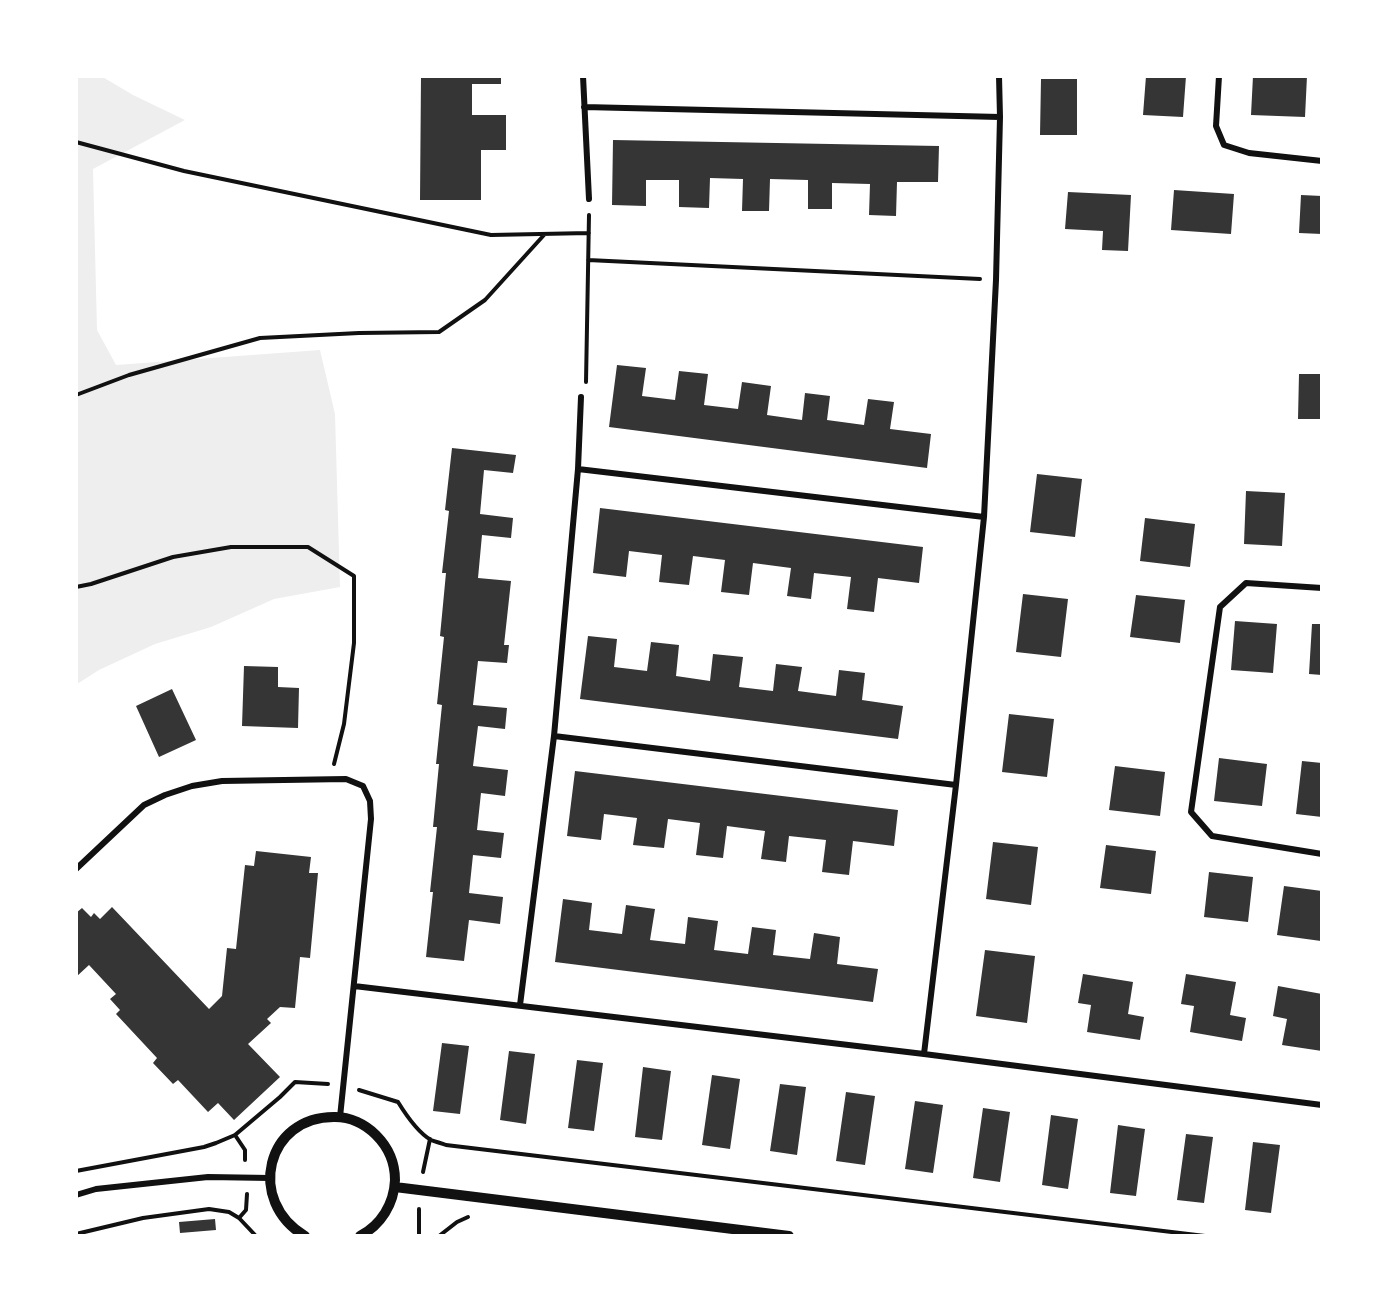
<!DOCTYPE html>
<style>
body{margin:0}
#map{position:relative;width:1398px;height:1312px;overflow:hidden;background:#fff;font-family:Helvetica,sans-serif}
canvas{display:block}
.frame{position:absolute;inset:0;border:78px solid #fff;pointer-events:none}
</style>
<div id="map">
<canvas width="1398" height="1312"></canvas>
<div class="frame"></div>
</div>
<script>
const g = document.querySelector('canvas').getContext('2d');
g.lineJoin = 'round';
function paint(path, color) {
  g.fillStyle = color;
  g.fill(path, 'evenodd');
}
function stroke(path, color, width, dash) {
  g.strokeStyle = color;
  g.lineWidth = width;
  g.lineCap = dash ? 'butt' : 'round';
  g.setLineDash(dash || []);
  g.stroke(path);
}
const green = new Path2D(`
 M101,76L133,95L185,120L93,169L97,330L116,365L320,350L335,414L340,587L274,599L211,627L155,644L99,670L77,684L76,77Z`);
const building = new Path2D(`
 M421,76H501V84H472V115H506V150H481V200H420Z
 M1146,76H1186L1183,117L1143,115Z
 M1253,76H1307L1305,117L1251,115Z
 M1041,79H1077V135H1040Z
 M613,140L939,146L938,182H897L896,216L869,215L870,184L832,183V209H808V180L770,179L769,211H742L743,179L710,178L709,208L679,207V180H646V206L612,205Z
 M1174,190L1234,194L1231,234L1171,230Z
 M1068,192L1131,195L1128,251L1102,250L1103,231L1065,229Z
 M1301,195L1322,196V234L1299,233Z
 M617,365L646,368L642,396L675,400L679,371L708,374L704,405L738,409L742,382L771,386L767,415L802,420L805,393L830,396L827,420L864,425L868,399L894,402L890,429L931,434L927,468L609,427Z
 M1299,374H1322V419H1298Z
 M452,448L516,455L513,473L484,470L480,514L513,518L511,538L482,535L478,578L511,581L504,645H509L507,663L478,661L473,705L507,708L505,729L478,726L473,766L508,770L505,796L481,793L477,830L504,833L501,858L473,855L469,893L503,897L500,924L469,920L464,961L426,957L433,892H430L437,827H433L439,764H436L442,705L437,704L444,637L440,636L446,573H442L449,511L445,510Z
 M1037,474L1082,479L1075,537L1030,532Z
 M1246,491L1285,493L1282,546L1244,544Z
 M600,508L923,547L919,583L878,578L874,612L847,609L851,577L814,573L811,599L787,596L791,568L753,563L749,595L721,592L725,560L693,556L689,585L659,582L662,555L629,551L626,577L593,573Z
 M1145,518L1195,524L1190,567L1140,561Z
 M1023,594L1068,599L1061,657L1016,652Z
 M1136,595L1185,600L1180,643L1130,637Z
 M1235,621L1277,624L1273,673L1231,670Z
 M1312,624H1322V675L1309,674Z
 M588,636L617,639L614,667L647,671L651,642L679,645L676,676L710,681L713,654L743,657L739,687L773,691L776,664L802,667L798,691L836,696L839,670L865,673L862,700L903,706L898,739L580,699Z
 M244,666L278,667V687L299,688L298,728L242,726Z
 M172,689L196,740L159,757L136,706Z
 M1009,714L1054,719L1047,777L1002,772Z
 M1219,758L1267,764L1262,806L1214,801Z
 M1302,761L1322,763V817L1296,814Z
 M1115,766L1165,772L1160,816L1109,810Z
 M575,771L898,810L894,846L853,841L849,875L822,872L826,840L789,836L786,862L761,859L765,831L727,826L723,858L696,855L700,823L668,819L664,848L633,845L637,818L604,814L601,840L567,836Z
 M993,842L1038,847L1031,905L986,899Z
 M1106,845L1156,851L1151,894L1100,888Z
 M256,851L311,857L309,873H318L310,958L300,957L295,1008L280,1007L267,1019L271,1023L248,1044L280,1077L234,1120L218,1103L208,1112L178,1080L173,1084L153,1063L157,1058L116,1014L120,1010L110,999L116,994L89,965L76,977V913L82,908L91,917L94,913L100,919L112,907L209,1009L222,996L227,948L236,949L245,865L254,866Z
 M1209,872L1253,877L1248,922L1204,917Z
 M1284,886L1322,891L1321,941L1277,935Z
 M563,899L592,903L589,930L622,934L626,905L655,909L650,940L685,944L688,917L718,921L714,950L748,954L752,927L776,930L773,955L810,959L814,933L840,937L837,964L878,969L873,1002L555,962Z
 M985,950L1035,956L1027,1023L976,1016Z
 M1083,974L1133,982L1128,1014L1144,1017L1140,1040L1087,1032L1091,1005L1078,1003Z
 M1186,974L1236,982L1230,1015L1246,1018L1242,1041L1190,1032L1194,1006L1181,1004Z
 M1278,986L1322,994V1051L1282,1045L1287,1019L1273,1016Z
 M442,1043L469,1046L460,1114L433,1111Z
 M509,1051L535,1054L526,1124L500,1120Z
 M577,1060L603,1063L594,1131L568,1128Z
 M643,1067L671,1071L662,1140L635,1137Z
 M712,1075L740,1079L730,1149L702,1145Z
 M780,1084L806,1087L797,1155L770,1151Z
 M846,1092L875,1096L865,1165L836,1161Z
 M915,1101L943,1105L933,1173L905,1169Z
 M983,1108L1010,1112L1000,1182L973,1178Z
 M1051,1115L1078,1119L1068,1189L1042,1185Z
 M1118,1125L1145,1129L1136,1196L1110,1193Z
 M1186,1134L1213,1137L1204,1203L1177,1200Z
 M1253,1142L1280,1145L1271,1213L1245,1210Z
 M215,1219L216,1230L180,1233L179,1222Z`);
const path = new Path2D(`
 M76,142L184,171L491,235L589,233
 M588,260L980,279
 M586,382L589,215
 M76,395L129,375L260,338L359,333L439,332L485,300L544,235
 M76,587L91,584L173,557L231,547H308L354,576V643L344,724L334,764
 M359,1090L398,1102C406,1115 417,1132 431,1140C436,1142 441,1143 446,1145L1205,1236
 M235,1135L245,1150V1160
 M76,1171L204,1147L216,1143L235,1135L280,1097L295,1082L328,1084
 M423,1172L430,1139
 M239,1218L246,1210L247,1194
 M76,1234L143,1218L209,1209L229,1212L239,1218L256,1236
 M419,1236V1209
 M439,1236L457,1222L468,1217`);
const minor = new Path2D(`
 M583,76L589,199
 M1219,76L1216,126L1224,145L1249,153L1322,161
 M584,107L1000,117
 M578,469L984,517
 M1322,588L1246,583L1220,607L1191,812L1212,836L1322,854
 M554,736L956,785
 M76,869L144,805L165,795L192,786L222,781L346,779L363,786L370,801L371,819L340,1117
 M354,986L924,1054L1322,1105
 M520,1005L554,736L578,469L581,397
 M924,1054L956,785L984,517L996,280L1000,117L999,76
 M76,1195L96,1189L208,1177L270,1178`);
const tertiary = new Path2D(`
 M395,1187L789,1236
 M305,1236C246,1201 266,1116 335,1117C350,1117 365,1124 376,1135C388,1147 395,1163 395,1180C394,1204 381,1225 360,1236`);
paint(green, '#eee');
paint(building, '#353535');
stroke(path, '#111', 4);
stroke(minor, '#111', 6);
stroke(tertiary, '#111', 10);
</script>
